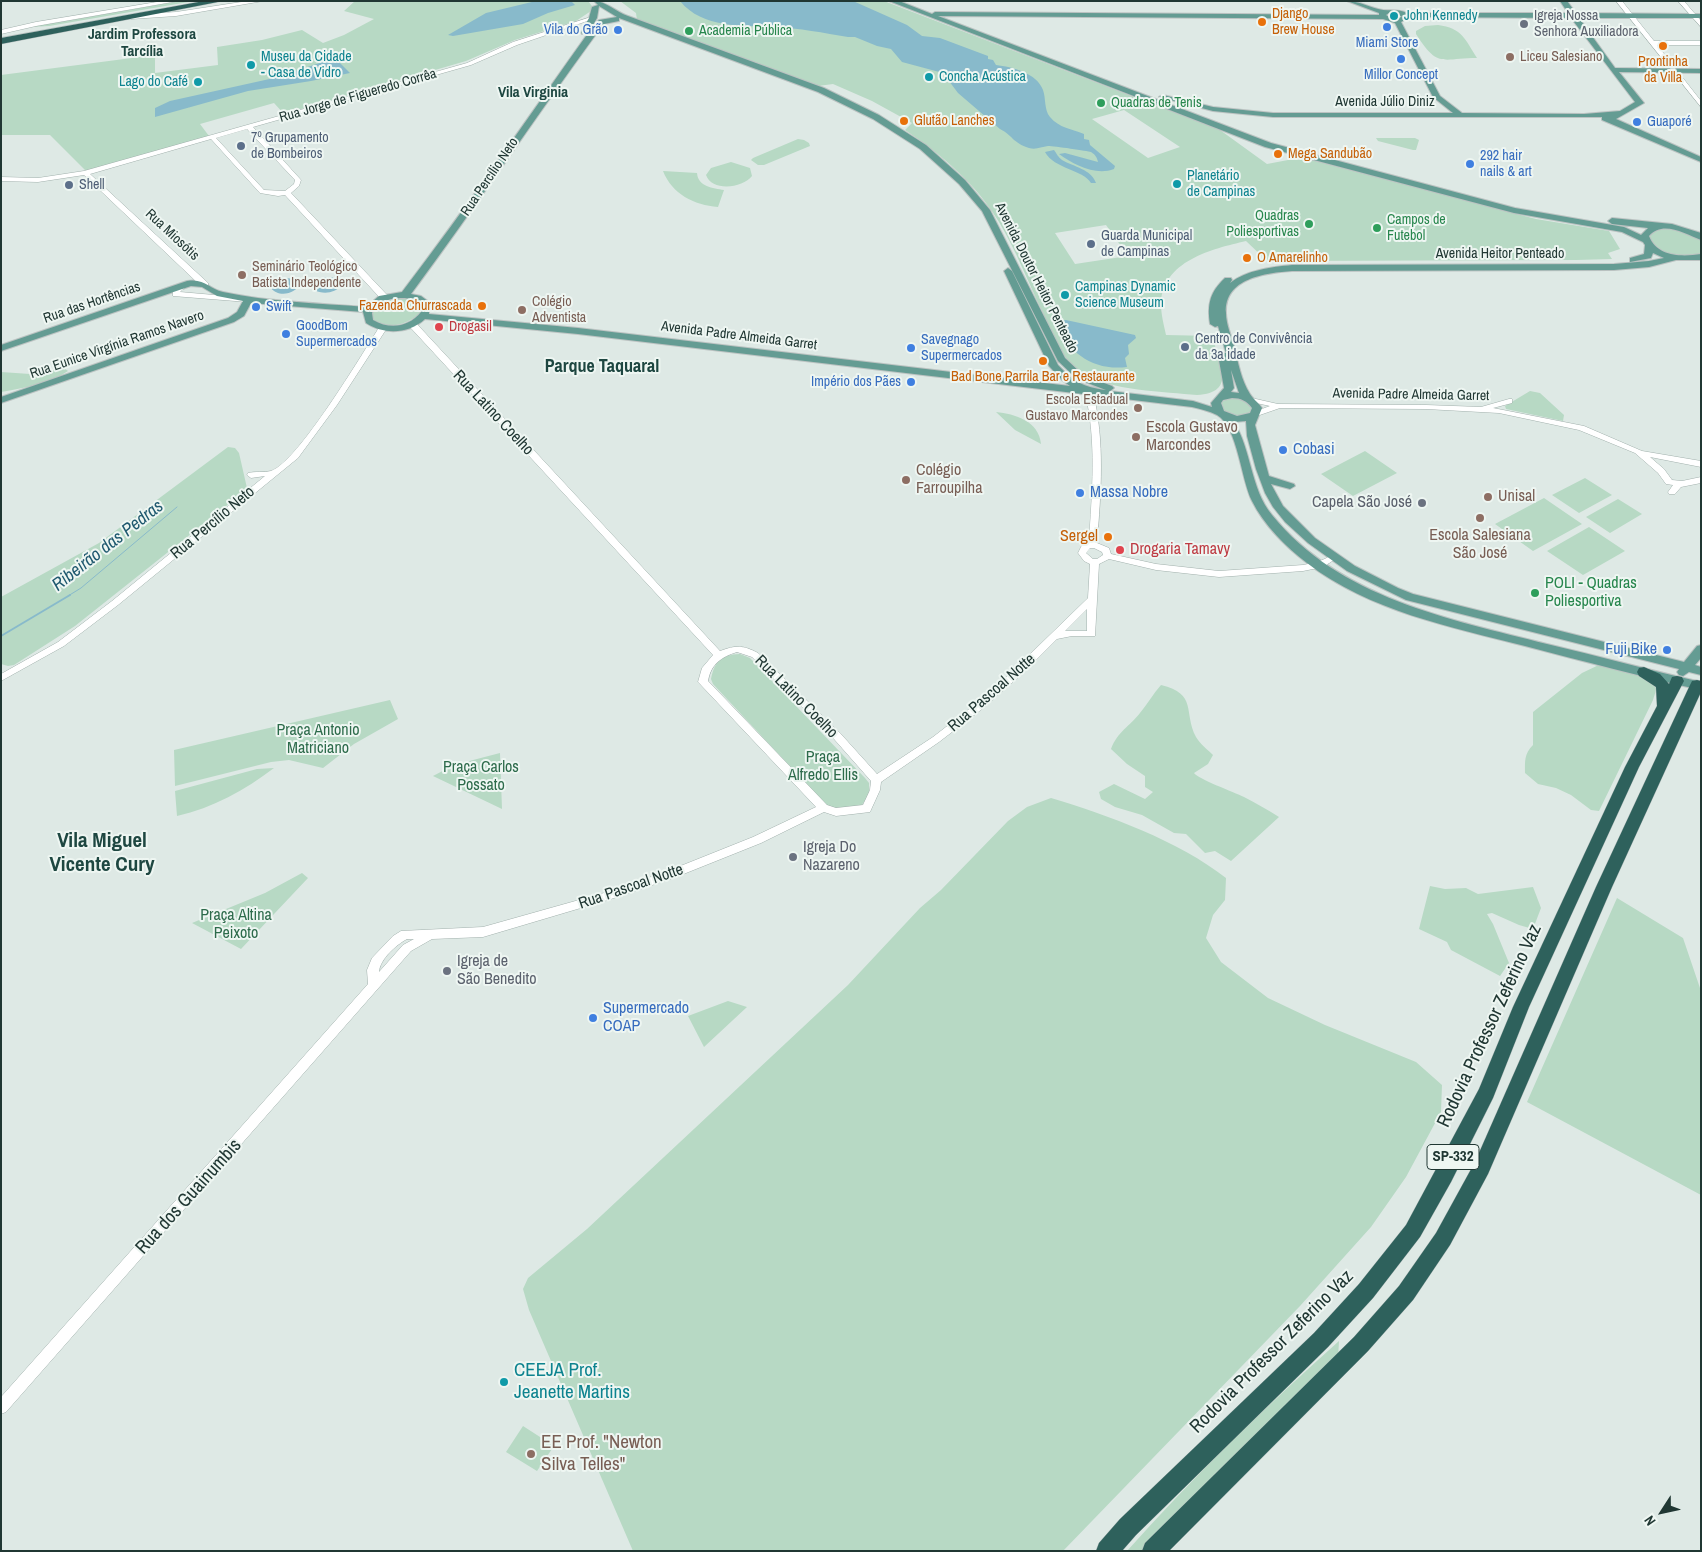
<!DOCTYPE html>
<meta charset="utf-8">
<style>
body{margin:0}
#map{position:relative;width:1702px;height:1552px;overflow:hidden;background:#dee9e5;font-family:"Archivo Narrow",sans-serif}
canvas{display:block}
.frame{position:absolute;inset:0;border:2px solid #203733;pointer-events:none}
.north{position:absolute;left:1637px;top:1487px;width:50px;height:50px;-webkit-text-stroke:4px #eef6f2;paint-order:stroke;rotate:235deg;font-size:14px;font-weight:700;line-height:20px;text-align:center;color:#203733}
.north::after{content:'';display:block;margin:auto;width:18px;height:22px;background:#203733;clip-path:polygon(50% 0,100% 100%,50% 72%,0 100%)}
</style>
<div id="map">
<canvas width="1702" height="1552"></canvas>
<div class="frame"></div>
<div class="north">N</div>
</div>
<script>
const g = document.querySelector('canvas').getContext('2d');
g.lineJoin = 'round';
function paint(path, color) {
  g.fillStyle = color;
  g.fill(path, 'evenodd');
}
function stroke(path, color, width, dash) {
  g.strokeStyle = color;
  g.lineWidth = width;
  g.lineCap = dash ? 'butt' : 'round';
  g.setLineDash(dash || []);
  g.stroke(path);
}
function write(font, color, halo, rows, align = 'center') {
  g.font = font + ' "Archivo Narrow",sans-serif';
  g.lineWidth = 4;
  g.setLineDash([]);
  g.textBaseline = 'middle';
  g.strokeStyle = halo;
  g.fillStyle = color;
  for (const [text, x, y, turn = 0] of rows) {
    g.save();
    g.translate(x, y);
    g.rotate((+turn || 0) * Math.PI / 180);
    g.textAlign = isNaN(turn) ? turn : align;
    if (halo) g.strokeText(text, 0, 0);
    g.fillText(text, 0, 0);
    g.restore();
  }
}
const green = new Path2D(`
 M180,1H194L49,26L30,27Z
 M355,1H588L592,6L591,11L576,21L515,40L466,61L284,114L274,103L200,124L209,136L86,171L50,135H1V75L155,55V73L218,65L217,47L262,40L302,30L323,43L344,35L374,19L344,11Z
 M620,1H884L1220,130L1267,164L1288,160L1308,159L1536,219L1609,231L1620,249L1608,253L1612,259L1576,260L1277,261L1266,260L1246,241C1212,249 1162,261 1161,304C1161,315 1164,325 1166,335L1212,336C1219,362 1238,393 1197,395C1166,392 1108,390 1083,374C1061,360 1052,333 1042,311C1028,282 1016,250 999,222C976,184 942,155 905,130L912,123L872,101L833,84L818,86L637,20L636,13ZM1124,110L1180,147L1148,158L1092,119ZM1106,225L1128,256L1075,264L1055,233Z
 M1438,25C1462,28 1465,39 1477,58C1442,58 1438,69 1416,34V31L1425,26Z
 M1376,138H1415L1419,140L1416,150H1413L1378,141Z
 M798,139L804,140L809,143L810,146L764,165H758L751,160L753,158Z
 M731,162L750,168L752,176C743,188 712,192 706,175L711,168Z
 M663,171L697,173C698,187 713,188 724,190L718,207C694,205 672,194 663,171Z
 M1669,228L1678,229L1701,239V255C1675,258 1666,257 1648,238L1654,231Z
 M399,297L415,299L423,306L421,313C407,324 389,331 373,320L371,313C378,302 386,300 399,297Z
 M64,368L68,371C49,384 24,388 1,392V372L30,374Z
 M1530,391L1540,393L1564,415L1563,421L1506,409L1505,406Z
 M1233,397L1244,399L1252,407L1250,413L1237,417L1223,411L1220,405L1221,402Z
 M996,412C1015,414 1039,421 1041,444L1015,430Z
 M228,447L235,448L239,453L247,488L245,491L75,626L14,665L8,666L1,664V597L99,543Z
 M1365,451L1397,473L1353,496L1321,474Z
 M1585,478L1612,495L1579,513L1552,495Z
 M1544,498L1582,524L1533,551L1495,524Z
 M1618,499L1642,514L1610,533L1586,517Z
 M1589,527L1625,551L1583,575L1547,551Z
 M740,654L750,658L865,778L869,783V796L860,807L833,809L825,804L713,684L711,679C715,661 720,655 740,654Z
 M1605,662C1619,666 1657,670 1656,688C1656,692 1654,696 1653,700L1599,811L1591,810L1571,795L1556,788L1538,784L1525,773C1525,761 1524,754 1533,745V712L1582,673Z
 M1161,685C1198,694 1183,712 1196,737C1200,744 1208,750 1213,755L1208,764L1194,773C1198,779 1234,792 1244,797C1256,803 1268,810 1279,817L1231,861L1215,851L1205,853L1186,834L1174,833L1142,815L1115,807L1101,799L1099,792L1114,784L1145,799L1153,792L1145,787V776L1127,764L1111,749C1118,731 1129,727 1140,713C1148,703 1153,694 1161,685Z
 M390,700L398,719L354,744L323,768L289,760L271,762L175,786L174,750Z
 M500,753L502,809L433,776L454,765Z
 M274,768C245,790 213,808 177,816L175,791L257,769Z
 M1051,798C1108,815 1179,841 1226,878L1225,900L1213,915L1206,938L1221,962L1268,998L1325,1025L1416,1062L1442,1085L1441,1112L1406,1177L1371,1227L1300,1306L1063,1551H633L529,1310L523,1289L528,1278L587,1229L848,985L920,908L941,890L1008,821L1027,807Z
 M302,873L308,878L241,949L192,923L265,893Z
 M1430,886L1445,889L1466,888L1478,894L1533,887L1541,908L1533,929L1519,925L1492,913L1487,914L1493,924L1509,963L1500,976L1451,950L1447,942L1419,929Z
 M1617,898L1683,938L1701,991V1195L1527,1102Z
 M728,1001L747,1007L704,1047L688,1016Z
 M1339,1341L1338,1359L1146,1551H1127C1193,1477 1265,1407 1339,1341Z
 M523,1426L554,1446L537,1471L506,1452Z`);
const water = new Path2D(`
 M536,1H571L575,5L548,13L523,24L453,36L448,35L486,13Z
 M680,1H853L907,25L922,36L940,38L988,56V59L993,60L996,65C1012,67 1037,73 1043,90C1046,98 1044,110 1050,117C1059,128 1072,129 1084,134V139L1089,140L1090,145L1115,166L1114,169C1096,176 1074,165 1059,154L1065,153L1098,162C1097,158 1096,155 1091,152C1088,151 1054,146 1048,146C1041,147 1036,150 1029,148C1013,143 1012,135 1000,129L958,93L943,73L902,62L891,49L877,46L855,37H848C824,33 799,28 774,27C742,25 703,29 680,1Z
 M335,58L350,73L311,81L248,91L155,117V108L170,101L274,78Z
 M1054,150C1057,154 1058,157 1062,160C1074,167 1091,169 1096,183H1091C1084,170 1054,169 1045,152Z
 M326,277L337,278L342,281V285C335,293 324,295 314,290L313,286L316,281Z
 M284,278L297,279L300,283C297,294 278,298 271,288L273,283Z
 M1066,320L1135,335L1136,338L1128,345L1129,354L1125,358L1127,367C1094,371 1069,354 1058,325L1060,321Z`);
const streamFar1 = new Path2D(`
 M68,596L81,588L177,507`);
const stream = new Path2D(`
 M1,636L70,595`);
const minor = new Path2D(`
 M163,1H178L36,26L1,34V30L36,22Z
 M248,1H263L176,16L131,19L128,17L131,15L176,12Z
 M1616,1H1622L1654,41H1701V45H1657L1701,101V107Z
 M1678,1H1684L1701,21V27Z
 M591,17L596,18L517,45L471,65L253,127L301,180L299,186L291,193L388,296V300H382L285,195L278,196L260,193L211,139L90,174L208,283V287H202L84,175L38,182L1,181V177L38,178L84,171L467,63L513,42ZM247,129L295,180L294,184L285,191L264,190L216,138Z
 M179,284L186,286L180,292L248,298L252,300L248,302L173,296V290Z
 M409,322H415L720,651C736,645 743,645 758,653L840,733L877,774L933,737L990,693L1088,598L1090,564L1084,561L1078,553L1082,545L1089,543C1092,492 1097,442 1085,392L1086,390H1089L1093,392C1105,442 1101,492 1097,543L1109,548L1111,554L1156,564L1219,571L1303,565L1318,562L1333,555L1337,558L1323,567L1303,571L1219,577L1156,570L1109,559L1099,564L1095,636H1072L1057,639L1022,674L982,709L939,742L881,782L880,790L870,812L836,816L824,812L761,843L676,877L611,899L483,937L432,939L411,951L6,1412L1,1414V1397L368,984L367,970L372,958L393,936L401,931L483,927L611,891L668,871L753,837L816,807L700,684L698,682L702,668L713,655L409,326ZM1090,548H1094L1102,552L1103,555L1097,559H1093L1086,553ZM1087,609V631H1065ZM737,652L752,657L834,739L871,781L870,790L863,805L836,808L827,805L708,681C711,664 721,657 737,652ZM407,939H414L403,945L379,972C380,959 396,945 407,939Z
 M380,326H386L387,328L337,405L298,458L118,605L64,646L1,681V674L58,642L112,601L265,476L251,478L247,475L248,473C255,471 264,473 271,471C298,462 362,354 380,326Z
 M1247,397L1278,404L1426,405L1481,407L1509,399H1512V403L1493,408L1584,426L1642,451L1701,461V467L1650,457L1664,469L1672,480L1682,481L1701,477V483L1681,487L1675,494H1669L1668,492L1673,485L1666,484L1658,473L1635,453L1579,430L1499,413L1426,409L1280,408L1254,417H1251V413L1270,406L1247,401Z`);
const major = new Path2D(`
 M594,1C606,1 616,12 628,16L824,88L879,115L926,145L965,180L990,210L1065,358L1083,375L1112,386L1114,388L1110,391L1193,401L1212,407L1211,403L1224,388L1218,355L1220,353H1226L1218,326L1215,327L1210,324C1207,304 1210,292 1225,278H1231L1232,280L1230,283C1247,270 1271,267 1292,265L1614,264L1649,261L1664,258L1653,253L1651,258L1630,262V258L1644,254L1645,245L1643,242L1622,232L1514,213L1265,147L889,1H899L932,14L935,12L1379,15V13L1347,1C1360,1 1370,8 1383,10C1392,11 1399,9 1407,13H1568L1560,1H1567L1576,13L1701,14V18H1579L1615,68L1701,69V73L1619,72L1644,103L1616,119L1701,157V162L1602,120V117H1273L1213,111L1159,97L1163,95L1213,107L1273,113H1453L1433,97L1395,23L1383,19L938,16L1271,143L1515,208L1624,227L1641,235L1648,228L1612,224L1608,221L1612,218L1672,224L1701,233V240C1685,234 1663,220 1649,236C1657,257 1682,257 1701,254V260H1676L1649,267L1614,270L1292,271C1266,273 1224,278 1226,313C1226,324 1231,335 1234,346C1238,362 1241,380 1250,394C1253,399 1258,402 1262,408L1255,425L1269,476L1294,484L1295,486L1290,489L1271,484L1283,506L1315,538L1355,566L1398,588L1413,594L1684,662L1697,646L1701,645V658L1695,665L1701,667V675L1689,672L1683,676L1679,675L1677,672L1679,669L1406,600L1347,571L1308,543L1285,522L1273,507L1265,493L1256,469L1247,436L1246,421L1234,422C1252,451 1250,488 1272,515C1339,598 1449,619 1547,644C1598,656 1649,670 1701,682V690C1642,677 1583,661 1525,646C1451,627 1369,611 1307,563C1286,547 1264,525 1252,501C1241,480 1238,427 1217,415C1209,411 1200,409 1192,407L578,334L425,319C409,334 384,335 366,323L363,312L251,303L244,316L234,322L1,403V397L228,318L237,312L243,301L217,296L202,287L191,286L1,351V345L187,281C205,278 209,289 223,292C269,302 318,303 366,307L379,296L402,292C468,206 528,117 591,29L599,20L617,17L599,6L597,18L589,32L582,34L581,32L589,18L592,7L598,5ZM1389,13L1398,14L1402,17L1392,19L1386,15ZM1410,17L1571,18L1635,102L1620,111L1584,114L1462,113L1440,96L1401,22ZM619,18L818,92L873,119L920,149L959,184L982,211L1058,361L1077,379L1106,390C1083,387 1074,382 1058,365L1012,271L1008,268L1004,271L1049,366L1063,381L1070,386L578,328L429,314V302L421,296L411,294C475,208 534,119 597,33L604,24L619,21ZM405,298L415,300L421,305V312C409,327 390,330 373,320L372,313C378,300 392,298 405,298ZM1231,370L1239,393L1231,392L1234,388ZM1232,398C1241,398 1247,401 1252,408L1250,413L1237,416L1224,411L1221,403L1223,400Z`);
const highway = new Path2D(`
 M204,1H223L1,44V38Z
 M1644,667L1660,674L1669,684L1672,677L1677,676L1682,677L1684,681L1639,767L1529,1007L1493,1098L1451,1182L1420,1237L1373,1298L1328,1347L1136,1535L1122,1551H1096L1099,1543L1120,1519L1314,1333L1359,1284L1406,1225L1479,1089L1513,1007L1625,767L1657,706L1656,687L1639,676L1637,672L1639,668Z
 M1697,680L1701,681V692L1612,887L1488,1174L1450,1245L1413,1300L1368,1351L1169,1551H1142L1145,1543L1354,1337L1399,1286L1436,1233L1475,1162L1596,887L1690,685L1692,681Z`);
const markers = [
 [1394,16,5,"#0f9aa8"],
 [1262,22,5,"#e8710a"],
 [1524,24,5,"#6b7280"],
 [1387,27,5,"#3f7fe0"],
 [618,30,5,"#3f7fe0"],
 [689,31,5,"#2e9e5b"],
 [1663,46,5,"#e8710a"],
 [1510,57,5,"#8d6e63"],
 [1401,59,5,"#3f7fe0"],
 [251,65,5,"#0f9aa8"],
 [929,77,5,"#0f9aa8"],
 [198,82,5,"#0f9aa8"],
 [1101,103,5,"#2e9e5b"],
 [904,121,5,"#e8710a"],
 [1637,122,5,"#3f7fe0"],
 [241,146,5,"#5c6f8a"],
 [1278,154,5,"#e8710a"],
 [1470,164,5,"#3f7fe0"],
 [1177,184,5,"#0f9aa8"],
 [69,185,5,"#5c6f8a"],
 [1309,224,5,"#2e9e5b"],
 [1377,228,5,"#2e9e5b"],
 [1091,244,5,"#5c6f8a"],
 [1247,258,5,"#e8710a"],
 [242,275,5,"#8d6e63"],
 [1065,295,5,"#0f9aa8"],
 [482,306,5,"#e8710a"],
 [256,307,5,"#3f7fe0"],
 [522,310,5,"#8d6e63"],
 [439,327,5,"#e0444e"],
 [286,334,5,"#3f7fe0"],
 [1185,347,5,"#5c6f8a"],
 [911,348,5,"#3f7fe0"],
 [1043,361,5,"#e8710a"],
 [911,382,5,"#3f7fe0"],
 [1138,408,5,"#8d6e63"],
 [1136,437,5,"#8d6e63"],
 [1283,450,5,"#3f7fe0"],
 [906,480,5,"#8d6e63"],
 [1080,493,5,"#3f7fe0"],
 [1488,497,5,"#8d6e63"],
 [1422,503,5,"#6b7280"],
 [1480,518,5,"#8d6e63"],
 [1108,537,5,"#e8710a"],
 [1120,550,5,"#e0444e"],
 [1535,593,5,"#2e9e5b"],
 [1667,650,5,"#3f7fe0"],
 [793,857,5,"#6b7280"],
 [447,971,5,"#6b7280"],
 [593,1018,5,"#3f7fe0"],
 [504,1382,5,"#0f9aa8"],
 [531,1454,5,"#8d6e63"]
];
const farFoodnames = [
 ["Django",1272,14],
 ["Brew House",1272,30],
 ["Prontinha",1663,62,"center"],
 ["da Villa",1663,78,"center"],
 ["Glutão Lanches",914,121],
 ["Mega Sandubão",1288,154],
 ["O Amarelinho",1257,258],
 ["Fazenda Churrascada",472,306,"right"],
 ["Bad Bone Parrila Bar e Restaurante",1043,377,"center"]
];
const farCulturenames = [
 ["John Kennedy",1404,16],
 ["Museu da Cidade",261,57],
 ["- Casa de Vidro",261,73],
 ["Concha Acústica",939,77],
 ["Lago do Café",188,82,"right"],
 ["Planetário",1187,176],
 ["de Campinas",1187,192],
 ["Campinas Dynamic",1075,287],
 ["Science Museum",1075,303]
];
const farWorshipnames = [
 ["Igreja Nossa",1534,16],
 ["Senhora Auxiliadora",1534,32]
];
const farShopnames = [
 ["Vila do Grão",608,30,"right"],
 ["Miami Store",1387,43,"center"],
 ["Millor Concept",1401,75,"center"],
 ["Guaporé",1647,122],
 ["292 hair",1480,156],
 ["nails & art",1480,172],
 ["Swift",266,307],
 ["GoodBom",296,326],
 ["Supermercados",296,342],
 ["Savegnago",921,340],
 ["Supermercados",921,356],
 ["Império dos Pães",901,382,"right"]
];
const farLeisurenames = [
 ["Academia Pública",699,31],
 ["Quadras de Tenis",1111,103],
 ["Quadras",1299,216,"right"],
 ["Poliesportivas",1299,232,"right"],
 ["Campos de",1387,220],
 ["Futebol",1387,236]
];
const farEducationnames = [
 ["Liceu Salesiano",1520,57],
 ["Seminário Teológico",252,267],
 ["Batista Independente",252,283],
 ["Colégio",532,302],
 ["Adventista",532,318],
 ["Escola Estadual",1128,400,"right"],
 ["Gustavo Marcondes",1128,416,"right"]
];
const farStreetnames = [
 ["Rua Jorge de Figueredo Corrêa",358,96,-16],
 ["Avenida Júlio Diniz",1385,102],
 ["Rua Percílio Neto",490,177,-56],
 ["Rua Miosótis",172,235,43],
 ["Avenida Heitor Penteado",1500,254],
 ["Avenida Doutor Heitor Penteado",1036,278,63],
 ["Rua das Hortências",92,303,-19],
 ["Avenida Padre Almeida Garret",739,336,7],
 ["Rua Eunice Virgínia Ramos Navero",117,345,-19],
 ["Avenida Padre Almeida Garret",1411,395,1]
];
const farServicenames = [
 ["7º Grupamento",251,138],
 ["de Bombeiros",251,154],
 ["Shell",79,185],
 ["Guarda Municipal",1101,236],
 ["de Campinas",1101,252],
 ["Centro de Convivência",1195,339],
 ["da 3a idade",1195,355]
];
const farHealthnames = [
 ["Drogasil",449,327]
];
const farNeighbourhoodnames = [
 ["Jardim Professora",142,35],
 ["Tarcília",142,52],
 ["Vila Virginia",533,93]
];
const shields = [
 [1453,1157,52]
];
const shieldNames = [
 ["SP-332",1453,1157]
];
const streetNames = [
 ["Rua Latino Coelho",493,413,47],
 ["Rua Percílio Neto",213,523,-40],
 ["Rua Pascoal Notte",992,693,-41],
 ["Rua Latino Coelho",796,697,45],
 ["Rua Pascoal Notte",631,887,-19]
];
const educationNames = [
 ["Escola Gustavo",1146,428],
 ["Marcondes",1146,446],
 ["Colégio",916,471],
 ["Farroupilha",916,489],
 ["Unisal",1498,497],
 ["Escola Salesiana",1480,536,"center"],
 ["São José",1480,554,"center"]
];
const shopNames = [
 ["Cobasi",1293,450],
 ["Massa Nobre",1090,493],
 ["Fuji Bike",1657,650,"right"],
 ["Supermercado",603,1009],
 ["COAP",603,1027]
];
const worshipNames = [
 ["Capela São José",1412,503,"right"],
 ["Igreja Do",803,848],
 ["Nazareno",803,866],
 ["Igreja de",457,962],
 ["São Benedito",457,980]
];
const foodNames = [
 ["Sergel",1098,537]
];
const healthNames = [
 ["Drogaria Tamavy",1130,550]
];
const leisureNames = [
 ["POLI - Quadras",1545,584],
 ["Poliesportiva",1545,602]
];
const parkNames = [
 ["Praça Antonio",318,731],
 ["Matriciano",318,749],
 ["Praça",823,758],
 ["Alfredo Ellis",823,776],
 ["Praça Carlos",481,768],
 ["Possato",481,786],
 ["Praça Altina",236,916],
 ["Peixoto",236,934]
];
const farDistrictnames = [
 ["Parque Taquaral",602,367]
];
const waterNames = [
 ["Ribeirão das Pedras",108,546,-38]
];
const nearStreetnames = [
 ["Rodovia Professor Zeferino Vaz",1490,1026,-65],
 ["Rua dos Guainumbis",189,1197,-48],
 ["Rodovia Professor Zeferino Vaz",1272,1352,-45]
];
const nearCulturenames = [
 ["CEEJA Prof.",514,1371],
 ["Jeanette Martins",514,1393]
];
const nearEducationnames = [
 ["EE Prof. \"Newton",541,1443],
 ["Silva Telles\"",541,1465]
];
const districtNames = [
 ["Vila Miguel",102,841],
 ["Vicente Cury",102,865]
];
paint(green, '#b7d9c4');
paint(water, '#88bacb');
stroke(streamFar1, '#88bacb', 1);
stroke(stream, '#88bacb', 2);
stroke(minor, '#a1b0ac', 1);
stroke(major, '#bcc3c2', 2);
stroke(highway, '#bcc3c2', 1);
paint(minor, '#fff');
paint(major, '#649c93');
paint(highway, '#2e615c');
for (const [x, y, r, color] of markers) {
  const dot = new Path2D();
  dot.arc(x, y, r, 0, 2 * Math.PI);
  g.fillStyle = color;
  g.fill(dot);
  stroke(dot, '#eef6f2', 2);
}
write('14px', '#c56008', '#eef6f2', farFoodnames, 'left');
write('14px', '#0d838f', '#eef6f2', farCulturenames, 'left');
write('14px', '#5b616d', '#eef6f2', farWorshipnames, 'left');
write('14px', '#366cbe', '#eef6f2', farShopnames, 'left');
write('14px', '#27864d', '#eef6f2', farLeisurenames, 'left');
write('14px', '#785e54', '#eef6f2', farEducationnames, 'left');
write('14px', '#203733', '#eef6f2', farStreetnames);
write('14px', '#4e5e75', '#eef6f2', farServicenames, 'left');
write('14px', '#be3a42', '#eef6f2', farHealthnames, 'left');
write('bold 15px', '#1e4741', '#eef6f2', farNeighbourhoodnames);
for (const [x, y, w] of shields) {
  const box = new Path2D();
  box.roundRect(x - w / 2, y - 12.5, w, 25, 4);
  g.fillStyle = '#eef6f2';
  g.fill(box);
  stroke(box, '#203733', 1);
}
write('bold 15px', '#203733', null, shieldNames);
write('16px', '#203733', '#eef6f2', streetNames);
write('16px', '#785e54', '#eef6f2', educationNames, 'left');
write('16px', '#366cbe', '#eef6f2', shopNames, 'left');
write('16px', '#5b616d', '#eef6f2', worshipNames, 'left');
write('16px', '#c56008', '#eef6f2', foodNames, 'right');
write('16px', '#be3a42', '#eef6f2', healthNames, 'left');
write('16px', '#27864d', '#eef6f2', leisureNames, 'left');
write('16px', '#2d6b4b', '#eef6f2', parkNames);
write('bold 18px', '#1e4741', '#eef6f2', farDistrictnames);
write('italic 18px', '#1f596f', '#eef6f2', waterNames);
write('19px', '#203733', '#eef6f2', nearStreetnames);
write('19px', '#0d838f', '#eef6f2', nearCulturenames, 'left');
write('19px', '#785e54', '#eef6f2', nearEducationnames, 'left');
write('bold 21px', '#1e4741', '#eef6f2', districtNames);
</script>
